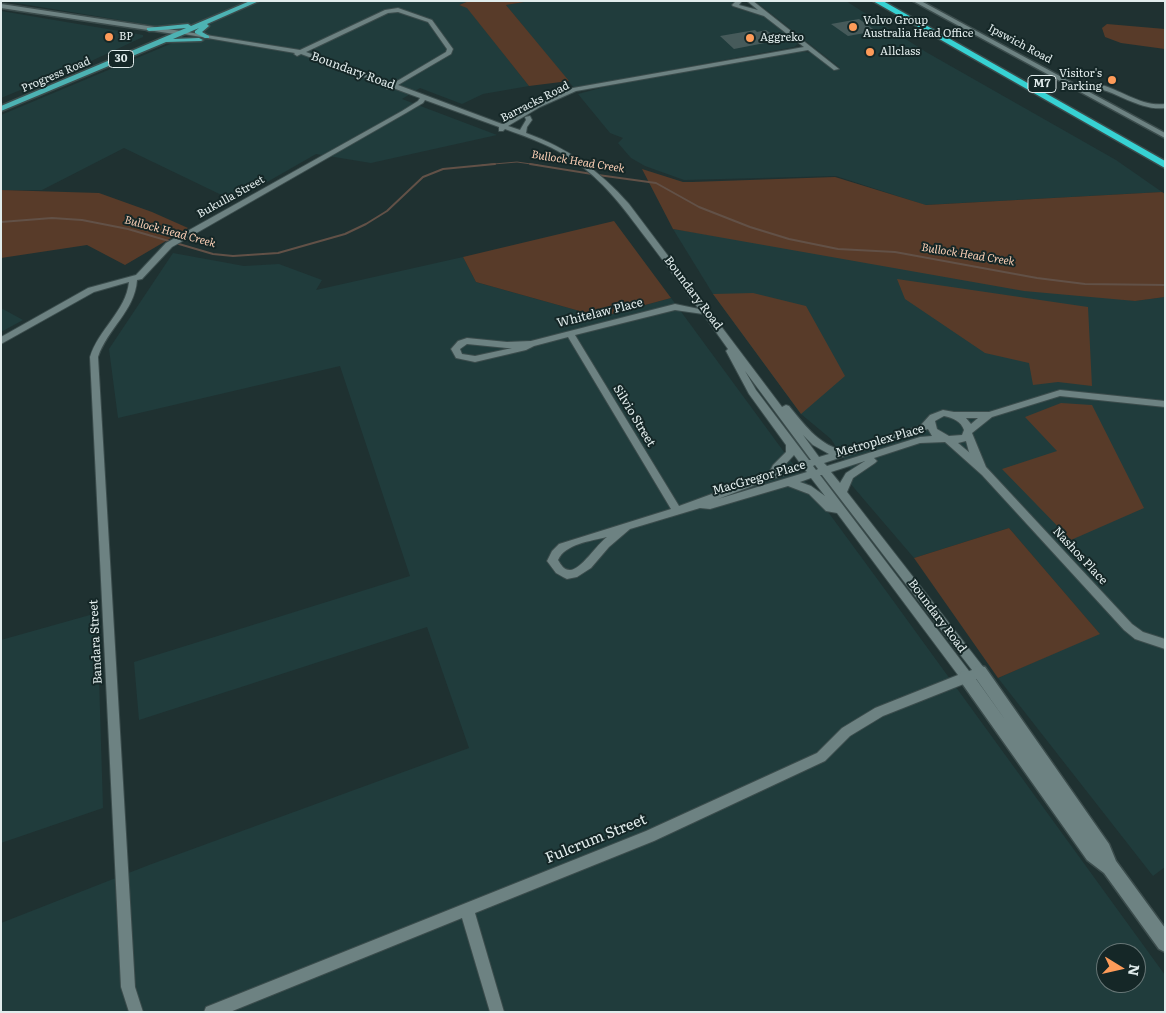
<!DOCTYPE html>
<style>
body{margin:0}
#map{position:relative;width:1166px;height:1013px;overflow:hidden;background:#1f3131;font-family:Literata,serif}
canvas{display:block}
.frame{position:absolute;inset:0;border:2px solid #e1ecec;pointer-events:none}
.north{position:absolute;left:1096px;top:943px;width:50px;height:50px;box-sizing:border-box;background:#152727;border:1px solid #677676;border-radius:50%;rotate:99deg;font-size:14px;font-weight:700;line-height:20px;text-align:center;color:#e1ecec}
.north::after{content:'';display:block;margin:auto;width:18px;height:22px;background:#fe9b59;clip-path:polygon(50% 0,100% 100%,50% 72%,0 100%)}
</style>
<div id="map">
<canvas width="1166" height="1013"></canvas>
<div class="frame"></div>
<div class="north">N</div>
</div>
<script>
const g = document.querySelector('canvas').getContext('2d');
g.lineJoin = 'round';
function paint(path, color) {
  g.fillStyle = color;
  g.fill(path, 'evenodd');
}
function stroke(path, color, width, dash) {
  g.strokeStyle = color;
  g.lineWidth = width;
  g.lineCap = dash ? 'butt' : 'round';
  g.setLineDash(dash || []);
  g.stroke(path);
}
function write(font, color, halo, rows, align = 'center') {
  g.font = font + ' Literata,serif';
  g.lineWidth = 4;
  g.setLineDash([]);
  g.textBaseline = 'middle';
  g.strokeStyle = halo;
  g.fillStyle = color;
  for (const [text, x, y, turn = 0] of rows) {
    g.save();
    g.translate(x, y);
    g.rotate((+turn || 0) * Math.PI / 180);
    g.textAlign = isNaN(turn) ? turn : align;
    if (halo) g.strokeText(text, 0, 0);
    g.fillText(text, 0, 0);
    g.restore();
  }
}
const built = new Path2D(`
 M4,1H469L459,5L467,7L529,86L483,94L462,104L420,88L402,99L497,135L371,163L316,154L234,201L124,148L42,190H1V115L206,29L178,25L156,26Z
 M530,1H734L732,4L735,8L766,17L798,44L794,47L574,88L506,5Z
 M755,1H846L926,52L1116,160L1162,192L925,205L836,176L684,180L645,166L631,158L618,143L623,138L610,133L578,94L608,86L799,51L812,53L832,69L840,68Z
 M1,11L143,35V37L89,62L1,98Z
 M673,229L1135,301L1165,297V867L1153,876L998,678L1099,633L1009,528L914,558L849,482L854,475L831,439L801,414L713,294Z
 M173,253L244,266L279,264L322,280L316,290L463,257L476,282L601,317L671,298L889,595L1165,975V1012H1V923L149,865L469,748L427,627L139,720L134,662L410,576L340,366L118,418L109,349ZM1106,953H1136V983H1106Z
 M1,308L23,320L1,332Z
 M97,613L103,808L1,843V640Z`);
const green = new Path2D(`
 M469,1H530L506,5L569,81L529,86L467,8L459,5Z
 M1107,24L1165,29V49L1121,43L1105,37L1102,28Z
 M642,169L683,182H692L835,177L926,205L1162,192L1165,194V297L1135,301L1024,291L673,229Z
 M1,190L99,193L152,212L188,228L125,265L87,245L1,258Z
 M614,221L671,298L601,317L476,282L463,257Z
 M897,279L1088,307L1092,386L1058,382L1033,385L1029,363L985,353L905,299Z
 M753,293L806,306L845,376L801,414L713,294Z
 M1061,403L1092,405L1144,508L1071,540L1002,469L1057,451L1025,417Z
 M1009,528L1100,634L998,678L914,558Z`);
const streamFar1 = new Path2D(`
 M482,165L517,162L538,165`);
const stream = new Path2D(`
 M530,164L592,174
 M598,175L656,183L699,207L750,227L789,239L838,249L895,252L1037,278L1085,284L1165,285
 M1,222L52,218L82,220L128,229L213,254L233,256L278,253L345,234L366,224L387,211L423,177L443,169L495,164`);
const building = new Path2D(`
 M859,19L876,31L848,36L831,24Z
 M755,30L757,32L766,30L780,40L734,49L720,36Z`);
const street = new Path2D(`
 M736,1H742L739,5L758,10L747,1H753L839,69L834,70L808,50L576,91L540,107L508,126L520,130L526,120L525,117L530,116L532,120L527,127L526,133C568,148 600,171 629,204L782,407L786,405L789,406C804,424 817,443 841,450L920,426L930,415L943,410L954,412H989L1060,390L1165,401V407L1060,396L992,417L972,433L986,467L1132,624L1143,632L1165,639V649L1135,639L1124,630L982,475L945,442L920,443L874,458L877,461L875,463L853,478L847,492L984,668L986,672L984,676L883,716L850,736L825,761L654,841L475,913L504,1012H490L462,918L230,1012H204L206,1007L646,831L817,753L842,728L875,708L958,675L837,513L826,511L809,494L788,486L710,509L700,508L630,529L609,547L591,568L577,577L567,579L563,577L556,573L547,561L552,551L559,544L671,509L568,337L534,346L526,350L475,362L456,358L451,349L458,341L467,338L507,342L531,341L675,304L699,309C682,287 666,264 649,242C627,213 607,184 577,163C555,147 530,138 505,129L503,131H499V127L425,100L423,103L406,113L172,247L142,279L137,280C135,311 107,329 98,357L135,987L143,1012H129L121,987L90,357C98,330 126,311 129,282L94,292L1,344V337L88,288L136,275L166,243L402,111L418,101L420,98L393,88L387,89L386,88L388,86L301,54L297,56L294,54L295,53L178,33L181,31L300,50L385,10L398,8L432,20L453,49L451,54L398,85L502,124L535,104L573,88L804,47L764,16L733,6L732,5ZM398,12L428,22L447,49L446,52L392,84L306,52L388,13ZM675,310L703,314L728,349L726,351L749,394L786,445V452L773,465L769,473L679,506L575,335ZM467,344L507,348H512L475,356L462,354L460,349ZM745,371L811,460H809L756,390ZM944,416C953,418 961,421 964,430L962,435L949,436L937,429L935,421ZM966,418H978L971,424ZM928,429L932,436L920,437L827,466L824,463ZM803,435L813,445L829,454L819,457ZM966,441L969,452L970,453L958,443ZM794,455L800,463L781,469ZM865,461L846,473L840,483L831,472ZM815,465L818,469L816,470L813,466ZM804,469L807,472L718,499L763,482ZM820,475H822L972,670L969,671ZM811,478L825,496L811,486L800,482ZM607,537C597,544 581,570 570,570C564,570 561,565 558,560C565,544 591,541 607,537Z
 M1079,82C1086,83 1093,83 1099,84C1121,90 1142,107 1165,104V108C1141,111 1119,93 1096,88C1088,86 1076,89 1069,85Z`);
const secondary = new Path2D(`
 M913,1H921L1165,133V138Z
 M1,4L181,31L184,33L181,35L1,8Z
 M980,666L985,667L1109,844L1116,861L1165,928V952L1159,949L1104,873L1087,860L961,682L959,677L961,672L966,671L971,672L1006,721L975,677L973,672L975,667Z`);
const primary = new Path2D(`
 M250,1H259L207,24L209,26L202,32L209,36V38H205L195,33V31L199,28L173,39L199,38L203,40L201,41L166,42L1,111V106L186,28L149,31L147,30V28L188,24L191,26Z`);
const highway = new Path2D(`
 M873,1H883L1165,161V168Z`);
const markers = [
 [853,27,5,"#fe9b59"],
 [109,37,5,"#fe9b59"],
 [750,38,5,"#fe9b59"],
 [870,52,5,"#fe9b59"],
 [1112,80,5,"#fe9b59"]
];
const farPoinames = [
 ["Volvo Group",863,21],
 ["Australia Head Office",863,34],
 ["BP",119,37],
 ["Aggreko",760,38],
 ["Allclass",880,52],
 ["Visitor's",1102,74,"right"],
 ["Parking",1102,87,"right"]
];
const farStreetnames = [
 ["Ipswich Road",1020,44,28],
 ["Progress Road",56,75,-23],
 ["Barracks Road",535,102,-27],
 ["Bukulla Street",231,197,-29]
];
const shields = [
 [121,59,25],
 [1042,84,28]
];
const shieldNames = [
 ["30",121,59],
 ["M7",1042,84]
];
const farWaternames = [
 ["Bullock Head Creek",578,162,9],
 ["Bullock Head Creek",170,232,15],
 ["Bullock Head Creek",968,255,9]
];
const streetNames = [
 ["Boundary Road",353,71,20],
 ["Boundary Road",693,293,53],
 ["Whitelaw Place",600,313,-14],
 ["Silvio Street",634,416,59],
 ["Metroplex Place",880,441,-16],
 ["MacGregor Place",759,478,-16],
 ["Nashos Place",1080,556,47],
 ["Boundary Road",937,616,53],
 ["Bandara Street",96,642,-93]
];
const nearStreetnames = [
 ["Fulcrum Street",596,839,-22]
];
paint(built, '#203c3c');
paint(green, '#583b29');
stroke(streamFar1, '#625147', 1);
stroke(stream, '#625147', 2);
paint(building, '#465a5a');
stroke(street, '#3b4c4c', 2);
stroke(secondary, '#3b4c4c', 3);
stroke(primary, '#3b4c4c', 3);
stroke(highway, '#3b4c4c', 3);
paint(street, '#6d8282');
paint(secondary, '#6d8282');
paint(primary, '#4db2b3');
paint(highway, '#37d2d3');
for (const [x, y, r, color] of markers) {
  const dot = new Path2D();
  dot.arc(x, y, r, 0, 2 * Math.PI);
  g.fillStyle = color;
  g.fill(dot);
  stroke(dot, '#152727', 2);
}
write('11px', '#e1ecec', '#152727', farPoinames, 'left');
write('11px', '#e1ecec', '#152727', farStreetnames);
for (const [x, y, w] of shields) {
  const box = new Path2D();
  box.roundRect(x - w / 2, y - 8.5, w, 17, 4);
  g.fillStyle = '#152727';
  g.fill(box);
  stroke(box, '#e1ecec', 1);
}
write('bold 11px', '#e1ecec', null, shieldNames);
write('italic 11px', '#fcd0b6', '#152727', farWaternames);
write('12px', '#e1ecec', '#152727', streetNames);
write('15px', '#e1ecec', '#152727', nearStreetnames);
</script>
